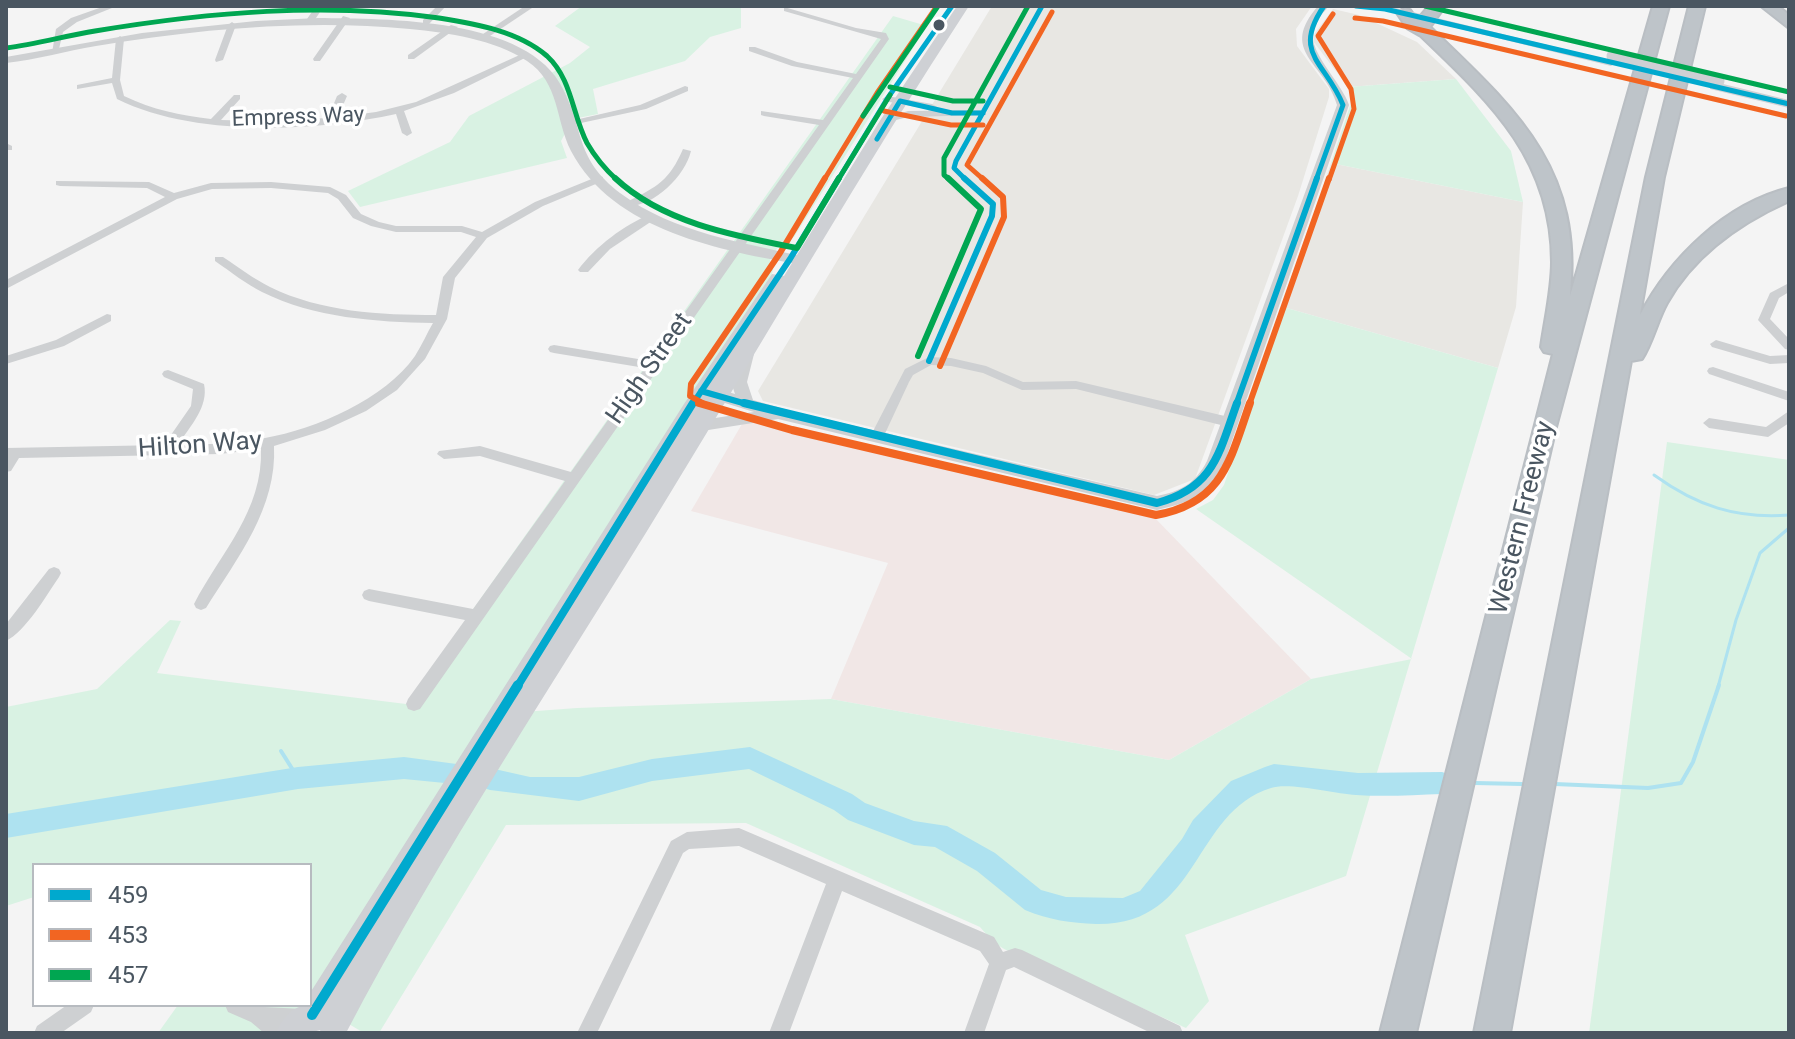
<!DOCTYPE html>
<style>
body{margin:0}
#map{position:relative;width:1795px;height:1039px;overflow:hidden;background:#f4f4f4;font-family:Roboto,sans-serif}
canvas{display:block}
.frame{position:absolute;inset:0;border:8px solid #4a5661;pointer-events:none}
.legend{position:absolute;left:32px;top:863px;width:280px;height:144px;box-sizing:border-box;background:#fff;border:2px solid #b7bbc0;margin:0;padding:10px 14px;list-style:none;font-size:24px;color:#4a5661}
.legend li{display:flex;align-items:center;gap:16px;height:40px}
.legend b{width:40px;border:2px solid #b7bbc0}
</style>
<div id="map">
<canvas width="1795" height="1039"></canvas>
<div class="frame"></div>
<ul class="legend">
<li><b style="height:10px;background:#00a9ce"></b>459</li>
<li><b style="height:10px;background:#f26522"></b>453</li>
<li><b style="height:10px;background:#00a651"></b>457</li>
</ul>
</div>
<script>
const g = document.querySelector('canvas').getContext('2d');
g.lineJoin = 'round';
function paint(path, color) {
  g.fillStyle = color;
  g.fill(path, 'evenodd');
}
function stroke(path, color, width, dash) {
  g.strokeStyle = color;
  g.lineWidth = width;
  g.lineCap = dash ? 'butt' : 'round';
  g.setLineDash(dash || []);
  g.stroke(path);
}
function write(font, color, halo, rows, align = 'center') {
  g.font = font + ' Roboto,sans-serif';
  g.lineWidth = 7;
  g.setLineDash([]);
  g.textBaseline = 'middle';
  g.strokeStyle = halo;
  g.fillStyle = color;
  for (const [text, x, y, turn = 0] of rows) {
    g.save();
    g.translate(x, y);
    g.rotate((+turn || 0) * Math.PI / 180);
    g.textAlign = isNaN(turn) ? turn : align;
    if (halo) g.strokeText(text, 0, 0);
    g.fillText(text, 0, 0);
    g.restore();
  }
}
const commercial = new Path2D(`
 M992,6H1312L1296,29L1297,46L1329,89V97L1298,196L1195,479L1154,495L763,401L758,391Z
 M1333,9L1359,15L1417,42L1456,79L1348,87L1313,41L1315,33Z
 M1331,163L1523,202L1516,307L1498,368L1283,307Z`);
const medical = new Path2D(`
 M753,420L1154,517L1311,679L1169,760L831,699L888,563L691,511L742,424Z`);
const green = new Path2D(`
 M582,6H741V28L710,37L685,61L593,89L598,114L573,119L561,141L567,158L360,207L348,191L450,142L469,116L570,63L590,47L555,26Z
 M893,16L927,26L794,237L779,245L770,260L773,270L769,284L496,714L577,708L831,699L1169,760L1311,679L1412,659L1196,509L1213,500L1224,485L1283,307L1498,368L1346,876L1185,935L1209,1001L1186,1028L1025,955C1004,953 994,943 980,927L746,823L506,825L379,1033H364L310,1001V865H34V897L6,906V707L97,689L170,620L181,621L157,673L406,704Z
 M1456,79L1511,151L1523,202L1331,163L1352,100L1348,87Z
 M1667,442L1789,460V1033H1589Z
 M178,1005H305L296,1012L283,1033H158Z`);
const streamFar1 = new Path2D(`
 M1654,475C1697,506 1736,519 1789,515
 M1718,687L1736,620L1760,553L1789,528`);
const stream = new Path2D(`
 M281,751L298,778
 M1475,783L1522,784
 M1555,784L1648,788L1681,783L1693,762L1719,685`);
const river = new Path2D(`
 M750,747L852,794L865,803L914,821L947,826L995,853L1041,890L1066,897L1123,898L1140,891L1182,839L1193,820L1231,781L1265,767L1274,764L1358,773L1442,772L1451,775L1454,783L1451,791L1442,794C1414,795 1384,797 1356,795C1334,794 1290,782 1271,788C1191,813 1201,926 1096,924C1071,923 1049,920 1025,910L977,871L935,847L914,845L848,820L834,810L749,769L652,781L579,801L490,790L481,787L478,779L481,771L490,768L530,777H579L652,759Z
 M404,757L464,765L467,773L464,781L455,784L404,779L298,789L6,838V814L298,767Z`);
const minor = new Path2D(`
 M105,6H117L77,22L63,32L58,53H52L56,29L71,18Z
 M316,6H324L314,21H308L307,19Z
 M437,6H446L429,24H423V20Z
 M525,6H535L487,38L480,36Z
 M784,7L856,28L886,33L889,39L420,709L414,711L408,709L406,704L408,699L465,620L369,601L364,599L362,595L364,591L369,589L473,609L565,481L480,456L444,459L437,454L439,451L480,446L571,472L645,368L554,353L550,352L548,349L550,346L554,345L650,361L819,125L764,116L761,115V111L823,120L853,78L792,66L749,51V47H755L797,62L856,74L881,39L784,11Z
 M343,16L350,18L320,61H314L313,59Z
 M232,22L236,25L223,60L216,62L215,60L228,25Z
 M451,25L458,27L414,59H408V55Z
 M120,36L124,39L120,80L124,96C153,110 180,115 211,119L234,95H240V99L221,120L258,121L328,118L337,96L342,93L347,96L338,117L376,112L416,102L524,53L531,55L454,93L404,111L412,133L407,136L402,133L396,114C314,132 193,137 117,99L112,83L77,89V85L112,78L116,39Z
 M685,86L688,87V91L646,109L567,126L562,123L640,105Z
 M887,96L932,104L937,107L932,110L884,101L882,99Z
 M983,110L986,111V115L908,117L888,122L883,119L908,111Z
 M6,143L12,146V150H6Z
 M683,149L691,151C685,176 654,207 627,206V202C658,186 669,181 683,149Z
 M599,176L603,177V181L543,206L487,238L455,278L447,319L425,359L397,390L366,411L325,430L274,446C277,508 238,557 206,608L201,610L196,608L194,604C221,552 263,511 261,449L220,454L19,458L11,471L6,472V448L164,445L191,406L193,389L164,377L162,374L164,371L168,370L204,384C209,407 190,426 178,445C207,444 236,444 265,438C316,429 385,399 415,356C422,345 427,333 433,323C376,322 314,318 262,292C246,284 231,272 215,261V257H223C238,267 254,279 270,287C321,312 380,315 436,315L443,277L476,237L461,232H396L371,226L353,218L338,199L328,193L271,188L212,189L177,199L6,289V280L165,197L147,188L60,186L56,185V181L149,182L174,193L211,183L271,182L330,187L346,195L361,214L379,222L396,226H462L482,232L535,202Z
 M651,214L655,215V219L610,249L588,272H580L578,270C596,246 624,225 651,214Z
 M1789,283V292L1779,298L1770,319L1789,339V350L1785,349L1758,320L1770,293Z
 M107,314L111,315V321L64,346L6,364V356L56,340Z
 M1716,340L1770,356L1789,355V363L1770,364L1712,347L1710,344Z
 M929,357L951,358L986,366L1023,382L1076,381L1229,417L1235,422L1229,427L1076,389L1022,390L983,373L951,366L931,365L913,375L909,382L882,440H872L870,437L905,369Z
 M1713,367L1789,392V401L1709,374L1707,371L1709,368Z
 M1789,411V423L1768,437L1709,428L1703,423L1709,418L1766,427Z
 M54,567L59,569L61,573L59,577C46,596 26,631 6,641V624L49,569Z
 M739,828L994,937L1003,952L1015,948L1022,950L1180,1026L1183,1033H1151L1014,967L1006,970L984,1033H964L989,964L980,951L842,891L789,1033H769L826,884L739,846L689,849L683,853L597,1033H577L671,841L687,832Z
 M67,1005H94L91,1012L61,1033H34L37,1026Z
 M225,1005L303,1009L310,1012L313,1019L310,1026L303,1029L288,1027L290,1033H264L251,1022L228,1012Z`);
const tertiary = new Path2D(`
 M1318,6H1329C1324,12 1317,19 1314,26C1304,49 1342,82 1349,105L1225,461C1207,496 1194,501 1157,510L778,419L702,431L696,429L694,425L696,421L754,412L699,395L697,391L705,385L735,394L731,382L738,354L746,349L754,354L747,382L753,400L795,412L1157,496C1181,491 1195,484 1207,461L1337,105C1325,62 1278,52 1318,6Z
 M318,18C386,19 529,17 563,89C585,133 575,158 620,193C675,234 744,242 808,258L810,261L803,265C722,251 613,231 571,151C555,119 560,83 527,61C494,39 448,33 410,29C306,19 199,29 96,46C66,51 36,60 6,63V57L142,33L256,21Z`);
const secondary = new Path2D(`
 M957,6H969C863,168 767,335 666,500C558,677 442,850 346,1033H321L320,1030L309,1033H276C282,1018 293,1005 310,1005V993L684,404L772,274L784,276L881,119Z
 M1367,6H1388L1617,62L1611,66Z
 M1715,82L1789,100V108L1710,89V83Z`);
const motorway = new Path2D(`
 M1429,6H1445L1430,27C1515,109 1583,167 1570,296L1653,6H1669L1556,427L1416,1033H1380L1553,354L1544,352L1541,347C1545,319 1552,290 1552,262C1552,159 1490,102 1421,36L1407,28L1397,13L1405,8L1410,10L1417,20Z
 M1689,6H1705L1664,177L1640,315C1670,258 1725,204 1789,188V201C1740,223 1694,255 1667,303C1657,321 1653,342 1642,359L1631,361L1510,1033H1474L1646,177Z
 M1761,6H1778L1789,15V28Z`);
const secondaryBridge = new Path2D(`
 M1613,56L1718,81`);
const bus1Far3 = new Path2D(`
 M1356,6L1385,9L1789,104
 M877,139L900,101L952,113H983
 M838,180L887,99L952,6
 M966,180L954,168L956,161L1042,6
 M1316,180L1343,105C1326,62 1291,54 1324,6`);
const bus1Far2 = new Path2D(`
 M929,361L992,216L993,204L964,178
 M701,391L750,405
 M692,405L790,259L839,178
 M1236,405L1317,178`);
const bus1Far1 = new Path2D(`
 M744,403L1157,503C1214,488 1219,453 1237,403
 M517,687L693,403`);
const bus1 = new Path2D(`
 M312,1015L518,685`);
const bus2Far2 = new Path2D(`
 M1355,18L1383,21L1786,116
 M884,111L951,125H983
 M824,180L877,93L937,6
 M984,180L967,165L1052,12
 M1329,180L1354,109L1351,89L1318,36L1333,14`);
const bus2Far1 = new Path2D(`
 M940,366L1004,217L1003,197L982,178
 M706,405L690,396L691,384L780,253L825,178
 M1249,405L1329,178`);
const bus2 = new Path2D(`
 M699,403L792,430L1156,515C1223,503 1230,460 1250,403`);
const bus3Far1 = new Path2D(`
 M1425,6L1789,92
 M6,48C36,44 65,36 95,31C209,12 325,2 439,18C476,24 518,31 547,56C572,79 572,114 587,143C595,157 605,169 617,180
 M890,87L953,101H983
 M863,116L938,6
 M838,180L890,95
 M950,180L944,175V158L1028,6`);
const bus3 = new Path2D(`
 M615,178C663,223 735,236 797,248L839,178
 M918,356L981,209L948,178`);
const markers = [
 [939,25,7,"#4a5661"]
];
const farStreetnames = [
 ["Empress Way",298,118,-2]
];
const streetNames = [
 ["High Street",650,369,-55],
 ["Hilton Way",200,446,-4],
 ["Western Freeway",1523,518,-76]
];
paint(commercial, '#e8e7e3');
paint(medical, '#f1e7e6');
paint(green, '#d9f2e3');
stroke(streamFar1, '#aee2f0', 3);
stroke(stream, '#aee2f0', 4);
paint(river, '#aee2f0');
stroke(motorway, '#b9bec3', 4);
paint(minor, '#ced0d2');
paint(tertiary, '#ced0d2');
paint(secondary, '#ced0d4');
paint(motorway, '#bec4c9');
stroke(secondaryBridge, '#ced0d4', 13);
stroke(bus1Far3, '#00a9ce', 5);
stroke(bus1Far2, '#00a9ce', 6);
stroke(bus1Far1, '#00a9ce', 8);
stroke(bus1, '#00a9ce', 10);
stroke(bus2Far2, '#f26522', 5);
stroke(bus2Far1, '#f26522', 6);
stroke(bus2, '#f26522', 8);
stroke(bus3Far1, '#00a651', 5);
stroke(bus3, '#00a651', 6);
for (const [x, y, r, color] of markers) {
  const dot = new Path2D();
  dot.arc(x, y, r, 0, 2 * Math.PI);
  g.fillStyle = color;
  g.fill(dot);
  stroke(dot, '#fff', 3);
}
write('22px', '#4a5661', '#fff', farStreetnames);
write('26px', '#4a5661', '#fff', streetNames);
</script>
